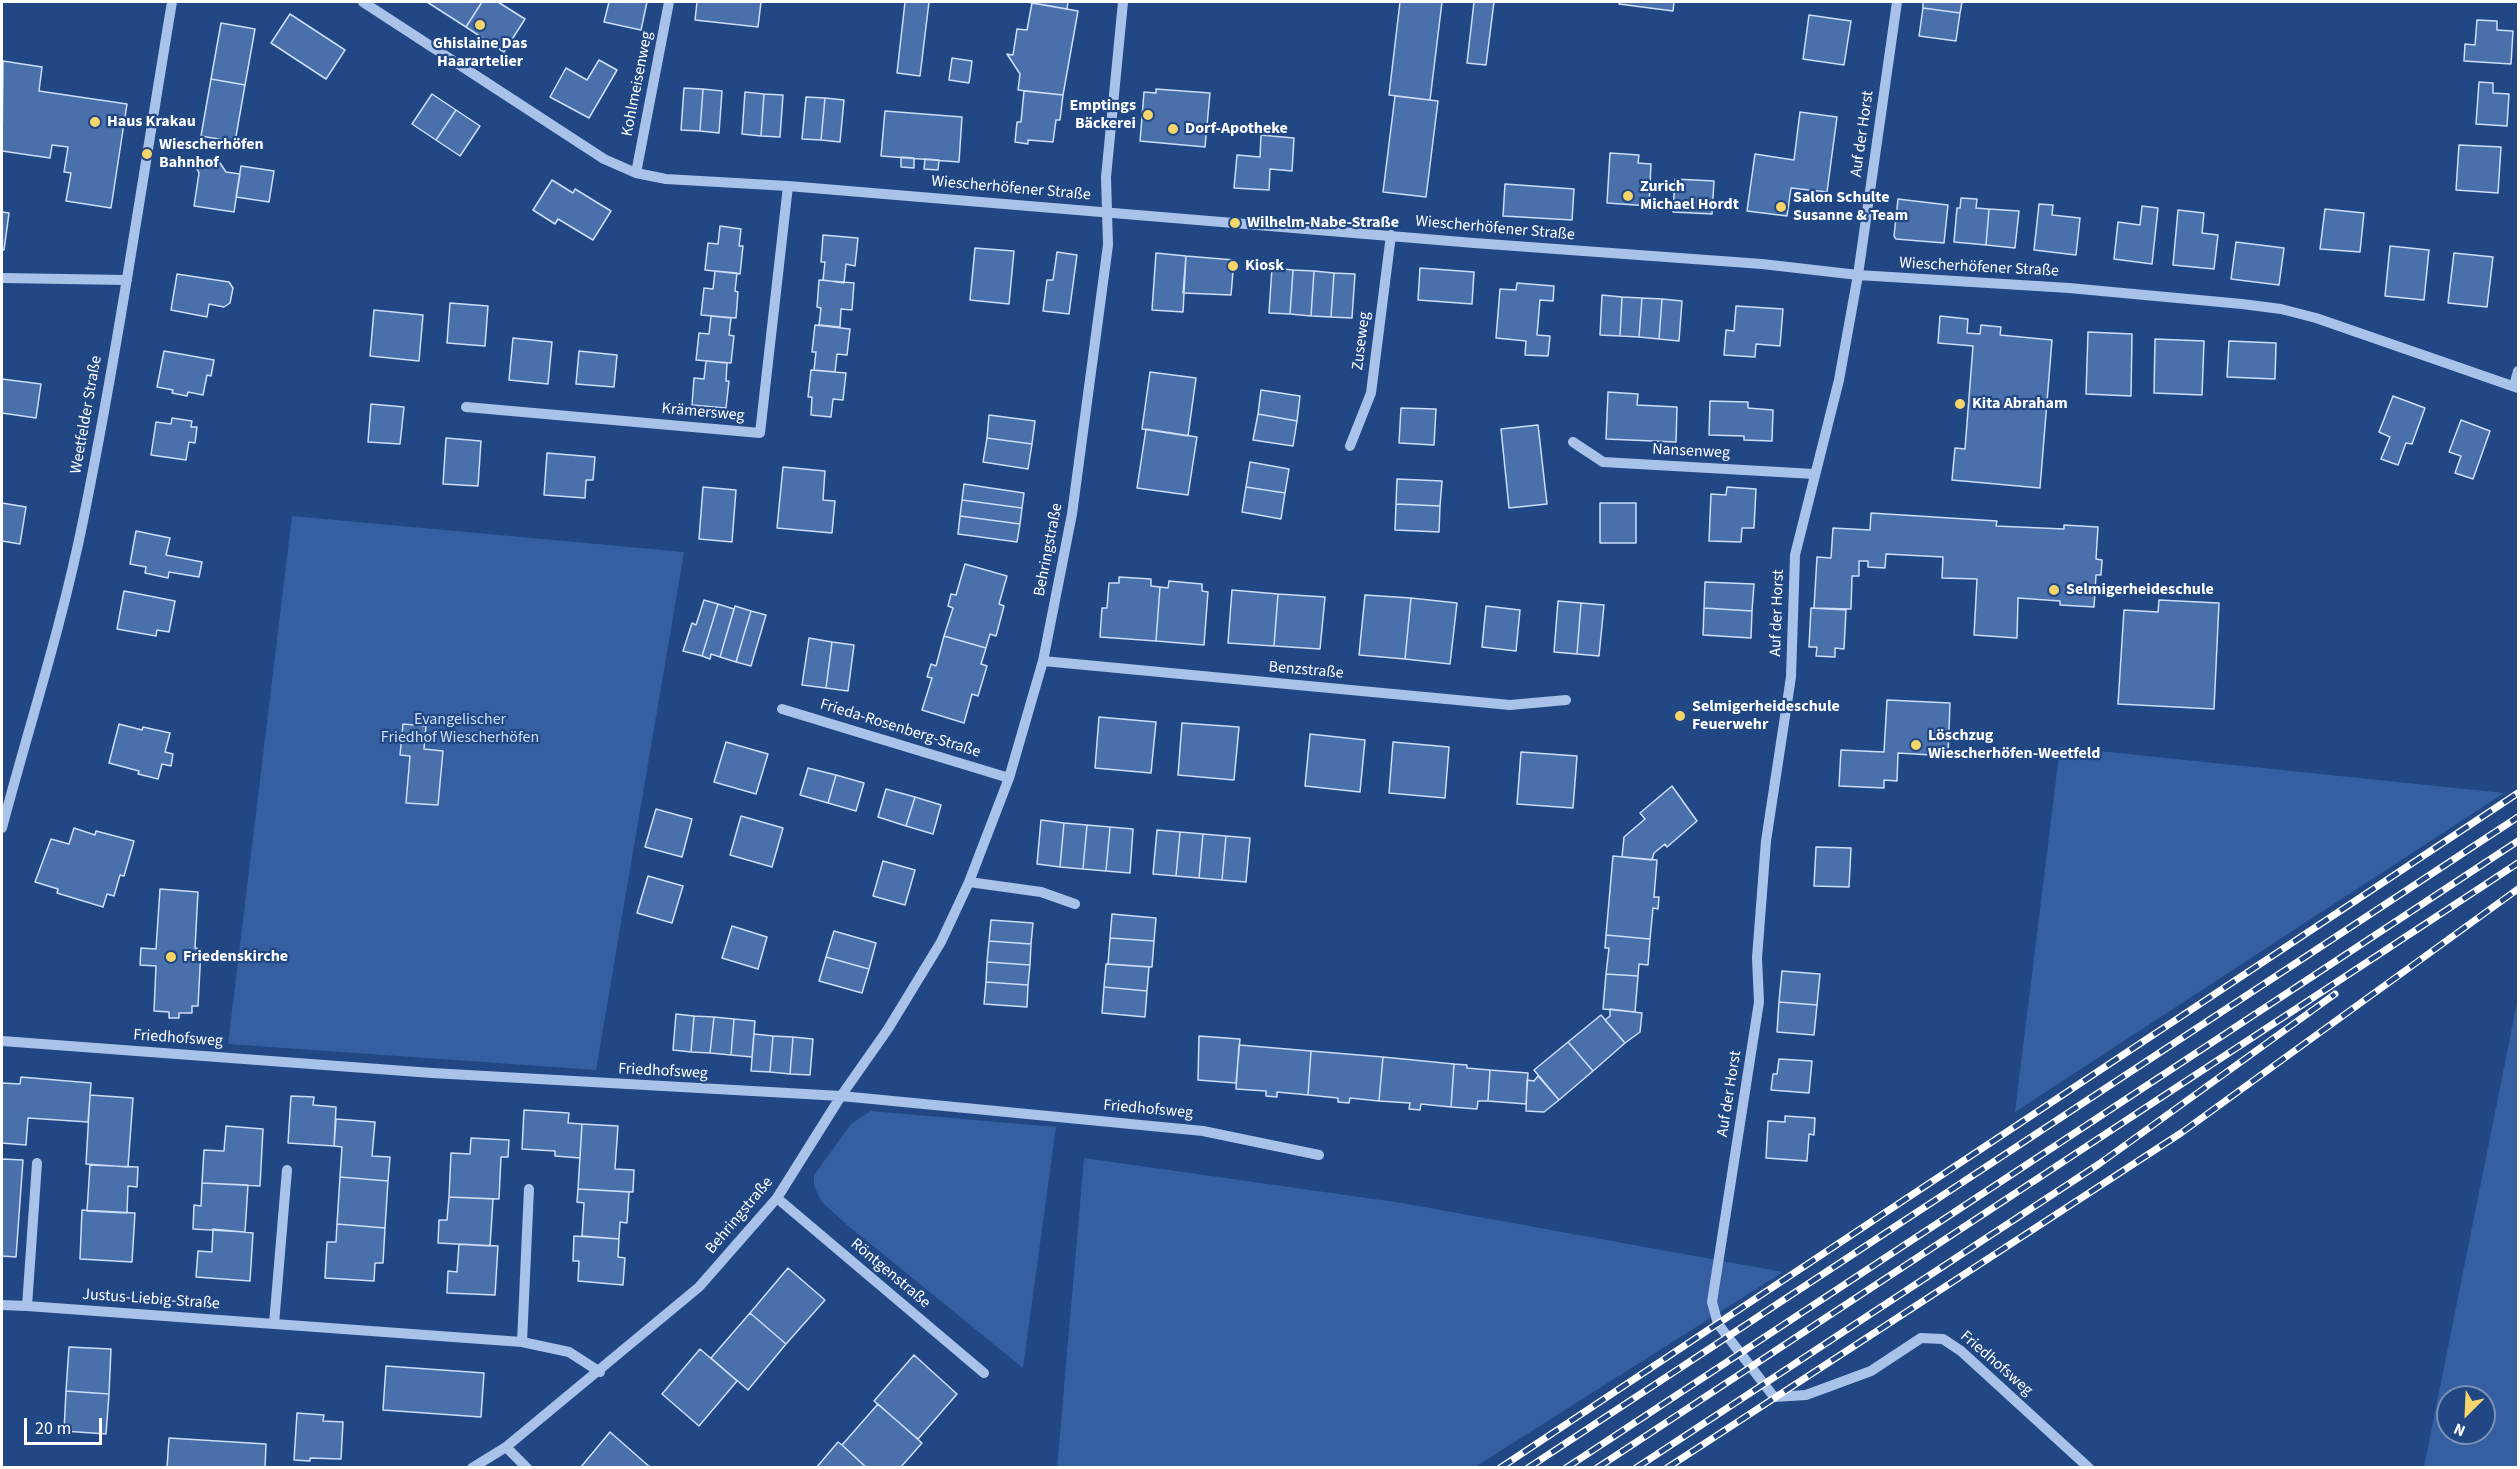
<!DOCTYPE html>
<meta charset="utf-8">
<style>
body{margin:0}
#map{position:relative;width:2520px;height:1469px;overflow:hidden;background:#214784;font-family:"Source Sans 3",sans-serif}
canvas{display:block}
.frame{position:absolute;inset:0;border:3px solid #fff;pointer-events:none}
.north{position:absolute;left:2436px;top:1385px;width:60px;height:60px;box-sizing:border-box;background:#214784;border:2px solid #7a91b5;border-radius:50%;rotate:204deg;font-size:16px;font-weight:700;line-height:24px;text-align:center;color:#fff}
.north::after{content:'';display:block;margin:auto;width:21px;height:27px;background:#f6d56a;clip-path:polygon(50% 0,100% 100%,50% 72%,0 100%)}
.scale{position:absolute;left:24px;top:1418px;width:78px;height:27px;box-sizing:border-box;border:3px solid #fff;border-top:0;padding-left:8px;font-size:18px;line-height:21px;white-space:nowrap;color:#fff;-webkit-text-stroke:4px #214784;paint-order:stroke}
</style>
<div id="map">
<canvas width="2520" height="1469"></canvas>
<div class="frame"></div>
<div class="north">N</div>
<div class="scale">20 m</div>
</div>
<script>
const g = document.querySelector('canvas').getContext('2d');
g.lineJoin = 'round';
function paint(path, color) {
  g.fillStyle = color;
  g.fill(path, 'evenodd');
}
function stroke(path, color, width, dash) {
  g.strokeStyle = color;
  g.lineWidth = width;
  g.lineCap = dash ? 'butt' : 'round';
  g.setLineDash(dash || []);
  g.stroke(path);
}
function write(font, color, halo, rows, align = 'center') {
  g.font = font + ' "Source Sans 3",sans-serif';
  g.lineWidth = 4.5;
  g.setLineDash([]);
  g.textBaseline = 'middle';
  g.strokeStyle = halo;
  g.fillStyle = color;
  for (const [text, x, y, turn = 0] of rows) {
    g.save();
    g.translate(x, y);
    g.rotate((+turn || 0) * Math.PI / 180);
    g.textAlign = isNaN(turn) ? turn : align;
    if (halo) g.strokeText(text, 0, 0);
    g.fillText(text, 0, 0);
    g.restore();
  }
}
const green = new Path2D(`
 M292,516L684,552L596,1070L228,1044Z
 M2060,747L2504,793L2015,1112Z
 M2518,998V1467H2424ZM2448,1397H2484V1433H2448Z
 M871,1111L1056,1127L1023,1368L846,1224L822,1202L814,1186V1175L851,1124Z
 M1084,1158L1402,1203L1783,1272L1475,1467L1057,1468Z`);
const building = new Path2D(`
 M427,2H482L466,27Z
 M482,2H498L525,19L504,52L466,27Z
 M609,2H647L641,30L604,22Z
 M697,2H761L758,27L695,20Z
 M905,2H929L920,76L897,73Z
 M1027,2H1068L1067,9Z
 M1400,2H1442L1430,100L1389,95Z
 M1474,2H1494L1486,65L1467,63Z
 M1620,2H1674L1673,11L1619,4Z
 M1923,2H1962L1960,13L1923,8Z
 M1032,3L1078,11L1063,95L1018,90L1020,74L1007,54L1013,55L1017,29L1027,30Z
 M1923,8L1960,13L1956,41L1919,36Z
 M290,14L345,50L326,79L271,43Z
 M1809,15L1851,21L1844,65L1803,59Z
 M2477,20L2497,21V30L2513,31L2511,64L2464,61L2465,44L2475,45Z
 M221,23L255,29L245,85L211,79Z
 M952,58L972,61L969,83L949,80Z
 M599,60L617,70L589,118L550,97L566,68L587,80Z
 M3,61L42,67L39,91L127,104L111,208L66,201L71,173L64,172L68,147L52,145L50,158L2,151Z
 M211,79L245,85L235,142L201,136Z
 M2479,82L2493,83V93L2509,94L2507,126L2476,124Z
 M684,88L703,89L700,131L681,130Z
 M703,89L722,91L719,133L700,131Z
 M1156,89L1210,93L1205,147L1140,141L1144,92L1156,93Z
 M1024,91L1063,95L1060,120H1056L1053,142L1028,140V144L1015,142L1017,122H1021Z
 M745,92L764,94L761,136L742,134Z
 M432,94L456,110L436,140L412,124Z
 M764,94L783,95L780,137L761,136Z
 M1395,96L1438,101L1426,197L1383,192Z
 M806,97L825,98L821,140L802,139Z
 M825,98L844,100L840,142L821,140Z
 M456,110L480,126L460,156L436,140Z
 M885,111L962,117L959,162L881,156Z
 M1800,112L1837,117L1827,192L1791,188L1787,216L1747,211L1755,154L1794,160Z
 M1261,135L1294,138L1292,171L1270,169L1269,190L1234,188L1237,155L1260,157Z
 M2459,145L2501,147L2498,193L2456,190Z
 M1610,153L1639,155L1638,163L1651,164L1649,206L1607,203Z
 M901,157L914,158V168L901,167Z
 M925,159L939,160L938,170L924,169Z
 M198,160L220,163L226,172L240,174L234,212L194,206L199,173L197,169Z
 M241,166L274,171L269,202L236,197Z
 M1675,179L1714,181L1712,214L1673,212Z
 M552,180L573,193L575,189L611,211L593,240L558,219L555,224L533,210Z
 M1505,184L1574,189L1572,220L1503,216Z
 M1961,198L1977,199L1976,208L1989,209L1986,245L1954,242L1957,208H1960Z
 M1898,199L1948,205L1944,243L1896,239L1894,236Z
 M2039,204L2053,205L2052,215L2080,218L2076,255L2034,250Z
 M2142,206L2158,208L2152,264L2114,259L2118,222L2140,225Z
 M1989,209L2019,211L2015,248L1986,245Z
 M2325,209L2364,213L2360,252L2320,249Z
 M2178,210L2204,213L2202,233L2218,235L2214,269L2173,265Z
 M2,212L9,213L4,250H2Z
 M720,226L741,229L739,246H743L740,274L705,270L708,243L718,244Z
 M823,235L858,238L855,266L846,264L844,283L823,280L825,262H821Z
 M2236,242L2284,248L2279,285L2231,279Z
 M2390,246L2429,250L2424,300L2385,296Z
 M975,248L1014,251L1009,304L970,300Z
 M1057,252L1077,255L1069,314L1043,311L1047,280H1053Z
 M1156,253L1186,256L1183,312L1152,310Z
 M2454,253L2493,257L2487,307L2448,303Z
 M1186,256L1234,260L1231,295L1183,293Z
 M1272,268L1293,270L1290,314L1269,313Z
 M1420,268L1474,272L1472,304L1418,300Z
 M1293,270L1314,271L1311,316L1290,314Z
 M715,271L737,273L735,291L738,292L736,318L701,315L704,288L713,289Z
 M1314,271L1334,273L1331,317L1311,316Z
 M1334,273L1355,274L1352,318L1331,317Z
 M177,274L229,282L233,288L230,303L224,307L209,304L207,317L171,310Z
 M819,280L854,283L852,310L841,309L840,327L819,325L821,308L817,307Z
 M1517,283L1554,286L1553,301L1540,300L1537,335L1550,336L1548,356L1525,355L1526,341L1496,338L1500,289L1516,290Z
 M1602,295L1622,297L1620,336L1600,335Z
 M1622,297L1642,298L1639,337L1620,336Z
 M1642,298L1662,299L1659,339L1639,337Z
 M1662,299L1682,301L1679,341L1659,339Z
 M450,303L488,306L485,346L447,343Z
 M1736,306L1783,309L1780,346L1756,344L1755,357L1724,355L1726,330L1734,331Z
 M374,310L423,315L419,361L370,356Z
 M711,316L731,318L729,335L734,336L731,363L696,360L699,333L709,334Z
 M1940,316L1968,319L1967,333L1980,334L1981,325L2001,327L2000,335L2052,340L2040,488L1952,480L1955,448L1965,449L1973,346L1938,343Z
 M815,325L850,329L847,355L837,354L835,372L814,370L816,352H812Z
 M2088,332L2132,334L2131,396L2086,394Z
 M513,338L552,342L548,384L509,380Z
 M2155,339L2204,341L2202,395L2154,393Z
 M2229,341L2276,343L2275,379L2227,377Z
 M164,351L214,360L211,376L207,375L203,395L188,392L187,396L172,393L173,390L157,387Z
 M579,351L617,355L614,387L576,384Z
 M706,361L727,363L726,381H729L726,408L692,405L694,378L704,379Z
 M811,370L846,373L843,400L833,399L831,417L811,415L812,397H808Z
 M1150,372L1196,378L1188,436L1142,429Z
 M2,379L41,384L36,418L2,413Z
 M1261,390L1300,396L1297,421L1258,414Z
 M1608,392L1638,394L1637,405L1677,407L1676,442L1606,439Z
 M2393,396L2425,408L2412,444L2406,443L2398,465L2381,459L2390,437L2379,432Z
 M1710,401L1748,402V408L1773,410L1772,441L1744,440V436L1709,435Z
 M371,404L404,407L400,444L368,442Z
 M1401,408L1436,409L1434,445L1399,443Z
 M1258,414L1297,421L1293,446L1253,440Z
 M989,415L1035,421L1032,444L987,438Z
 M172,418L192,421L191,427H197L195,443L189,442L186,460L151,455L156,422L171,424Z
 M2461,420L2490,431L2473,479L2455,473L2461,456L2449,452Z
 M1538,425L1547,504L1509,508L1501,429Z
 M1146,429L1197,437L1188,495L1137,488Z
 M446,438L481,441L478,486L443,484Z
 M987,438L1032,444L1028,469L983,462Z
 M547,453L595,457L593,480H586L585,498L544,495Z
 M1250,462L1289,469L1285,493L1246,487Z
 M783,467L825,471L823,500L835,501L832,533L777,528Z
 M1397,479L1442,481L1440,506L1396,504Z
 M964,484L1024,493L1022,508L962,500Z
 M703,487L736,490L732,542L699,539Z
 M1246,487L1285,493L1281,519L1242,512Z
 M1727,487L1756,489L1754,528H1742L1741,542L1709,541L1711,494L1726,495Z
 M962,500L1022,508L1020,524L960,516Z
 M2,503L26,507L20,544L2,541Z
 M1600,503H1636V543H1600Z
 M1396,504L1440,506L1439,532L1395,530Z
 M1871,513L1997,521L1996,526L2064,529V525L2098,527L2096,559L2102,560L2101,575H2096L2094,607L2060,605V601L2018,598L2017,638L1974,635L1977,579L1942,578L1943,557L1886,554L1885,568L1868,567V561H1859V576H1852L1851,609L1814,608L1817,557L1831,558L1833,528L1870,530Z
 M960,516L1020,524L1017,542L958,534Z
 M136,531L170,538L166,555L202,562L199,577L169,572L168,578L145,573L146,567L130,564Z
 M965,564L1007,576L999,604L1004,606L996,636L990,634L986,648L944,636L953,608L948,606L951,594L956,595Z
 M1119,577L1151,579V586L1160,587L1156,641L1100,637L1102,608H1107L1109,583H1119Z
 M1169,581L1202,584V591L1208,592L1204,645L1156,641L1160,587L1168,588Z
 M1705,582L1754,584L1752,611L1704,608Z
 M1232,590L1278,594L1274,646L1228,643Z
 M124,591L175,601L169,632L157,630L156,636L117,629Z
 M1278,594L1325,597L1320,649L1274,646Z
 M1365,595L1411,598L1405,659L1359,655Z
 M1411,598L1457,603L1450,664L1405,659Z
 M704,600L718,604L702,656L683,651L692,623L696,625Z
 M2159,600L2219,603L2214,709L2118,704L2124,610L2158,612Z
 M1558,601L1581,603L1577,654L1554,652Z
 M1581,603L1604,605L1599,656L1577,654Z
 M718,604L734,609L720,657L711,654L710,659L702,656Z
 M735,606L751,611L736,662L720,657Z
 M1486,606L1520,610L1516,651L1482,647Z
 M1704,608L1752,611L1751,638L1703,635Z
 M1811,608L1846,610L1844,649L1835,648V657L1816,656L1817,647H1809Z
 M751,611L766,615L751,666L736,662Z
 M944,636L986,648L981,664L987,666L978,696L972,694L964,723L922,710L932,678L927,677L931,664L936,666Z
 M809,638L832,642L826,688L802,685Z
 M832,642L854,645L848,691L826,688Z
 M1887,700L1950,703L1948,756L1898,753L1897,781L1884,780V788L1839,786L1841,750L1884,752Z
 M1099,717L1156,722L1151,773L1095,768Z
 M1182,723L1239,727L1234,780L1178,775Z
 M119,724L142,730L143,727L170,733L165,752L173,754L171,766L162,764L158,779L138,774L139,771L109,763Z
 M403,724L426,726L424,749L443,751L438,805L406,803L410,756L400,755Z
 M1310,734L1365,740L1360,792L1305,786Z
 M726,742L768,754L756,794L714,782Z
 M1393,742L1449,747L1445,798L1389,793Z
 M1521,752L1577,756L1573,808L1517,804Z
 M808,768L836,775L828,803L800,795Z
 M836,775L864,783L856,811L828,803Z
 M1672,786L1697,821L1667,847L1665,844L1654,853L1652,860L1622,857L1624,837L1645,819L1640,813Z
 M886,789L915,797L906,826L878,817Z
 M915,797L941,805L933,834L906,826Z
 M656,809L692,819L682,857L645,847Z
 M741,816L783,828L772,867L730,855Z
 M1041,820L1064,823L1060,867L1037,864Z
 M1064,823L1087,825L1083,869L1060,867Z
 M1087,825L1110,827L1106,871L1083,869Z
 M1110,827L1133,829L1130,873L1106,871Z
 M74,828L95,835L96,831L134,841L124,876L120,875L114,896L107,894L103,907L57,893L58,889L35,882L51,839L69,844Z
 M1157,830L1180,832L1176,876L1153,874Z
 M1180,832L1203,834L1199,878L1176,876Z
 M1203,834L1226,836L1222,880L1199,878Z
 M1226,836L1250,838L1246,882L1222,880Z
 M1816,847L1851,848L1849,887L1814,886Z
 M1613,856L1657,860L1654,897H1659L1658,909L1653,908L1650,939L1606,935Z
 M883,861L915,870L905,905L873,896Z
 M648,876L683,886L672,923L637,913Z
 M160,889L198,892L195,948L201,949L198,1006H192V1013H179V1018H169V1012L154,1011L156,966L140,965L141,948L156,949Z
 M1112,914L1156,918L1154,941L1110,938Z
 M991,920L1033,923L1031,944L989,941Z
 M732,926L767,937L758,969L722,958Z
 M834,931L876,943L869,969L826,957Z
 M1606,935L1650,939L1648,965L1639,964L1638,976L1606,974L1609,948H1605Z
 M1110,938L1154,941L1152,967L1108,964Z
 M989,941L1031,944L1030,965L987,962Z
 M826,957L869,969L862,993L819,981Z
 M987,962L1030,965L1028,985L986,982Z
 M1106,964L1149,967L1147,991L1104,987Z
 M1782,971L1820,974L1817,1005L1779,1002Z
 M1606,974L1638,976L1635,1012L1603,1009Z
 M986,982L1028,985L1027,1007L984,1004Z
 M1104,987L1147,991L1145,1017L1102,1013Z
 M1779,1002L1817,1005L1814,1035L1777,1032Z
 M1610,1009L1642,1013L1640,1032L1625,1043L1605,1020L1610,1016Z
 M676,1014L694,1016L691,1052L673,1050Z
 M1601,1015L1625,1043L1593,1071L1568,1042Z
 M694,1016L714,1017L710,1053L691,1052Z
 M714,1017L734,1019L731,1055L710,1053Z
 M734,1019L755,1021L752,1057L731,1055Z
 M754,1034L773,1036L770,1072L751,1071Z
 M773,1036L793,1037L790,1074L770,1072Z
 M1199,1036L1240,1039L1236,1083L1198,1080Z
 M793,1037L813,1039L810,1075L790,1074Z
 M1568,1042L1593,1071L1559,1100L1534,1070Z
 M1239,1045L1311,1051L1308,1095L1277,1092V1097L1266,1096V1091L1236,1089Z
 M1311,1051L1383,1057L1379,1101L1350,1098L1349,1103L1338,1102V1098L1308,1095Z
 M1383,1057L1454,1064L1451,1107L1421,1104L1420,1110L1409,1109L1410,1103L1379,1101Z
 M1779,1059L1812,1061L1809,1093L1771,1090L1773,1074H1777Z
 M1454,1064L1467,1065V1068L1490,1070L1488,1101H1478L1477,1109L1451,1107Z
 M1490,1070L1528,1073L1526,1104L1488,1101Z
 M1538,1076L1559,1100L1544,1112L1526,1111L1527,1080L1534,1081Z
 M21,1077L91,1083L88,1122L28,1118L26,1145L2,1143V1083L20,1084Z
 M90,1095L133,1098L128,1167L86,1164Z
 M291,1096L314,1097L313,1105L336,1107L334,1146L288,1143Z
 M524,1110L569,1113L568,1123L582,1124L580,1158L555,1156V1151L522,1149Z
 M1785,1116L1815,1118L1814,1135L1809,1134L1807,1161L1766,1158L1768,1121L1785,1122Z
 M336,1119L375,1122L372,1156L390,1157L388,1181L340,1177L342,1147L334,1146Z
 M582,1124L618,1126L615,1169L634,1170L633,1192L578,1189Z
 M226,1126L263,1129L260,1186L202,1183L204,1150L224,1151Z
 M471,1138L509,1140L508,1157H501L499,1199L449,1197L451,1153L470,1154Z
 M2,1159L23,1160L16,1257L2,1256Z
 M90,1165L138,1167L137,1187L128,1186L127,1213L87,1211Z
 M340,1177L388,1181L385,1228L337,1224Z
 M202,1183L248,1185L245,1232L193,1229L194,1205L201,1206Z
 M578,1189L629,1192L627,1223L620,1222L619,1239L582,1236L584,1203L577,1202Z
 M449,1197L493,1199L490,1246L438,1243L439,1220H447Z
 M82,1210L135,1213L132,1262L80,1259Z
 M337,1224L385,1228L383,1263H375L374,1281L325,1278L327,1242H336Z
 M213,1229L253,1233L250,1281L196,1277L198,1251L212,1252Z
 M574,1236L619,1239L618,1257L625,1258L623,1285L578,1281L579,1261H573Z
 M459,1244L498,1246L495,1295L447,1293L448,1271L457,1272Z
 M788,1268L825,1300L786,1344L750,1313Z
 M750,1313L786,1344L748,1390L711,1358Z
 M69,1347L111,1349L109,1394L66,1391Z
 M700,1349L737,1381L699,1426L662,1394Z
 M914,1355L957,1394L918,1439L874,1401Z
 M386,1366L484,1373L481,1417L383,1410Z
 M66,1391L109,1394L106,1434L64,1431Z
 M878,1404L922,1443L900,1468H867L842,1445Z
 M297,1413L324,1415L323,1421L343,1422L341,1459L310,1458V1461L294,1460Z
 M610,1432L651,1468H580Z
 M169,1438L266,1444L265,1468H167Z
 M838,1442L842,1445L867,1468H816Z`);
const minor = new Path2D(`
 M363,2L604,159L636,173L666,179L788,186L1474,243L1762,264L1858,275L2069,288L2242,304L2281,309L2316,318L2518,388
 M1897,2L1858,275L1839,380L1795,555L1791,677L1766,841L1757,958L1759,1002L1712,1302L1718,1324L1774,1397L1806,1395L1871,1371L1921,1338L1943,1339L1961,1351L2089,1468
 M636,173L669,2
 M2,278L127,280
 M2514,386L2518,371
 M466,407L760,433L788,186
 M1573,442L1603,462L1814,474
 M1350,446L1371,393L1391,235
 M1043,661L1510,705L1566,700
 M782,709L1009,778
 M2,828C29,726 62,625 83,521C118,349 143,175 172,2
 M969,882L1041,892L1075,904
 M2,1041L432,1073L841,1096L1203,1131L1319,1155
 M37,1163L27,1306L522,1342L569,1352L600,1372
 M777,1198L984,1373
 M2,1305L27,1306
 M274,1324L287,1170
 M522,1342L529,1189
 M506,1447L527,1468
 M472,1468L506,1447L699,1287L777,1198L841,1096L888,1029L941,942L969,882L1009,778L1043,661L1072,514L1108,245L1106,177L1123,2`);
const rail = new Path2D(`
 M1500,1468L2518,793
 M1528,1468L2518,817
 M1566,1468L2518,841
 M1597,1468L2518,863
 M1636,1468L2099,1164L2335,994
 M1667,1468L2181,1133L2518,889`);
const markers = [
 [480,25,6,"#f6d56a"],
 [1148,115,6,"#f6d56a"],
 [95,122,6,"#f6d56a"],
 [1173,129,6,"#f6d56a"],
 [147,154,6,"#f6d56a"],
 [1628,196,6,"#f6d56a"],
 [1781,207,6,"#f6d56a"],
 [1235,223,6,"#f6d56a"],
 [1233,266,6,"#f6d56a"],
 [1960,404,6,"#f6d56a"],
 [2054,590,6,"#f6d56a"],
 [1680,716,6,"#f6d56a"],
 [1916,745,6,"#f6d56a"],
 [171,957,6,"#f6d56a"]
];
const poiNames = [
 ["Ghislaine Das",480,44,"center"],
 ["Haarartelier",480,62,"center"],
 ["Emptings",1136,106,"right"],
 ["Bäckerei",1136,124,"right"],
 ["Haus Krakau",107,122],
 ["Dorf-Apotheke",1185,129],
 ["Wiescherhöfen",159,145],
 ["Bahnhof",159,163],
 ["Zurich",1640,187],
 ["Michael Hordt",1640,205],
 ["Salon Schulte",1793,198],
 ["Susanne & Team",1793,216],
 ["Wilhelm-Nabe-Straße",1247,223],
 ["Kiosk",1245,266],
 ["Kita Abraham",1972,404],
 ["Selmigerheideschule",2066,590],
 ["Selmigerheideschule",1692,707],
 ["Feuerwehr",1692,725],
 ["Löschzug",1928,736],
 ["Wiescherhöfen-Weetfeld",1928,754],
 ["Friedenskirche",183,957]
];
const streetNames = [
 ["Kohlmeisenweg",638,84,-79],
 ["Auf der Horst",1863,134,-82],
 ["Wiescherhöfener Straße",1011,189,5],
 ["Wiescherhöfener Straße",1495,229,5],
 ["Wiescherhöfener Straße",1979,268,3],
 ["Zuseweg",1362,341,-83],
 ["Krämersweg",703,413,5],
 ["Weetfelder Straße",87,415,-80],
 ["Nansenweg",1691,452,3],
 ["Behringstraße",1049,550,-79],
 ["Auf der Horst",1778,613,-88],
 ["Benzstraße",1306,671,5],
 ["Frieda-Rosenberg-Straße",900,729,17],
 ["Friedhofsweg",178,1039,4],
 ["Friedhofsweg",663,1072,3],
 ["Auf der Horst",1730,1094,-81],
 ["Friedhofsweg",1148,1110,5],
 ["Behringstraße",740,1216,-50],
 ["Röntgenstraße",890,1274,40],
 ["Justus-Liebig-Straße",151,1300,4],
 ["Friedhofsweg",1996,1364,41]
];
const parkNames = [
 ["Evangelischer",460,720],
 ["Friedhof Wiescherhöfen",460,738]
];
paint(green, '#355fa1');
paint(building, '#4a70ac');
stroke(building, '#cddef7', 1.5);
stroke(minor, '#a9c2e9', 10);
stroke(rail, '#fff', 7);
stroke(rail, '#214784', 4.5, [14]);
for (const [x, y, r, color] of markers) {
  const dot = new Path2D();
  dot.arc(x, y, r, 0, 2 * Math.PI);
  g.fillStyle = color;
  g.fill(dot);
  stroke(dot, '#214784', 2);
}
write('bold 16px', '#fff', '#214784', poiNames, 'left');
write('16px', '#fff', '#214784', streetNames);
write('16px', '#cddef7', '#214784', parkNames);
</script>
